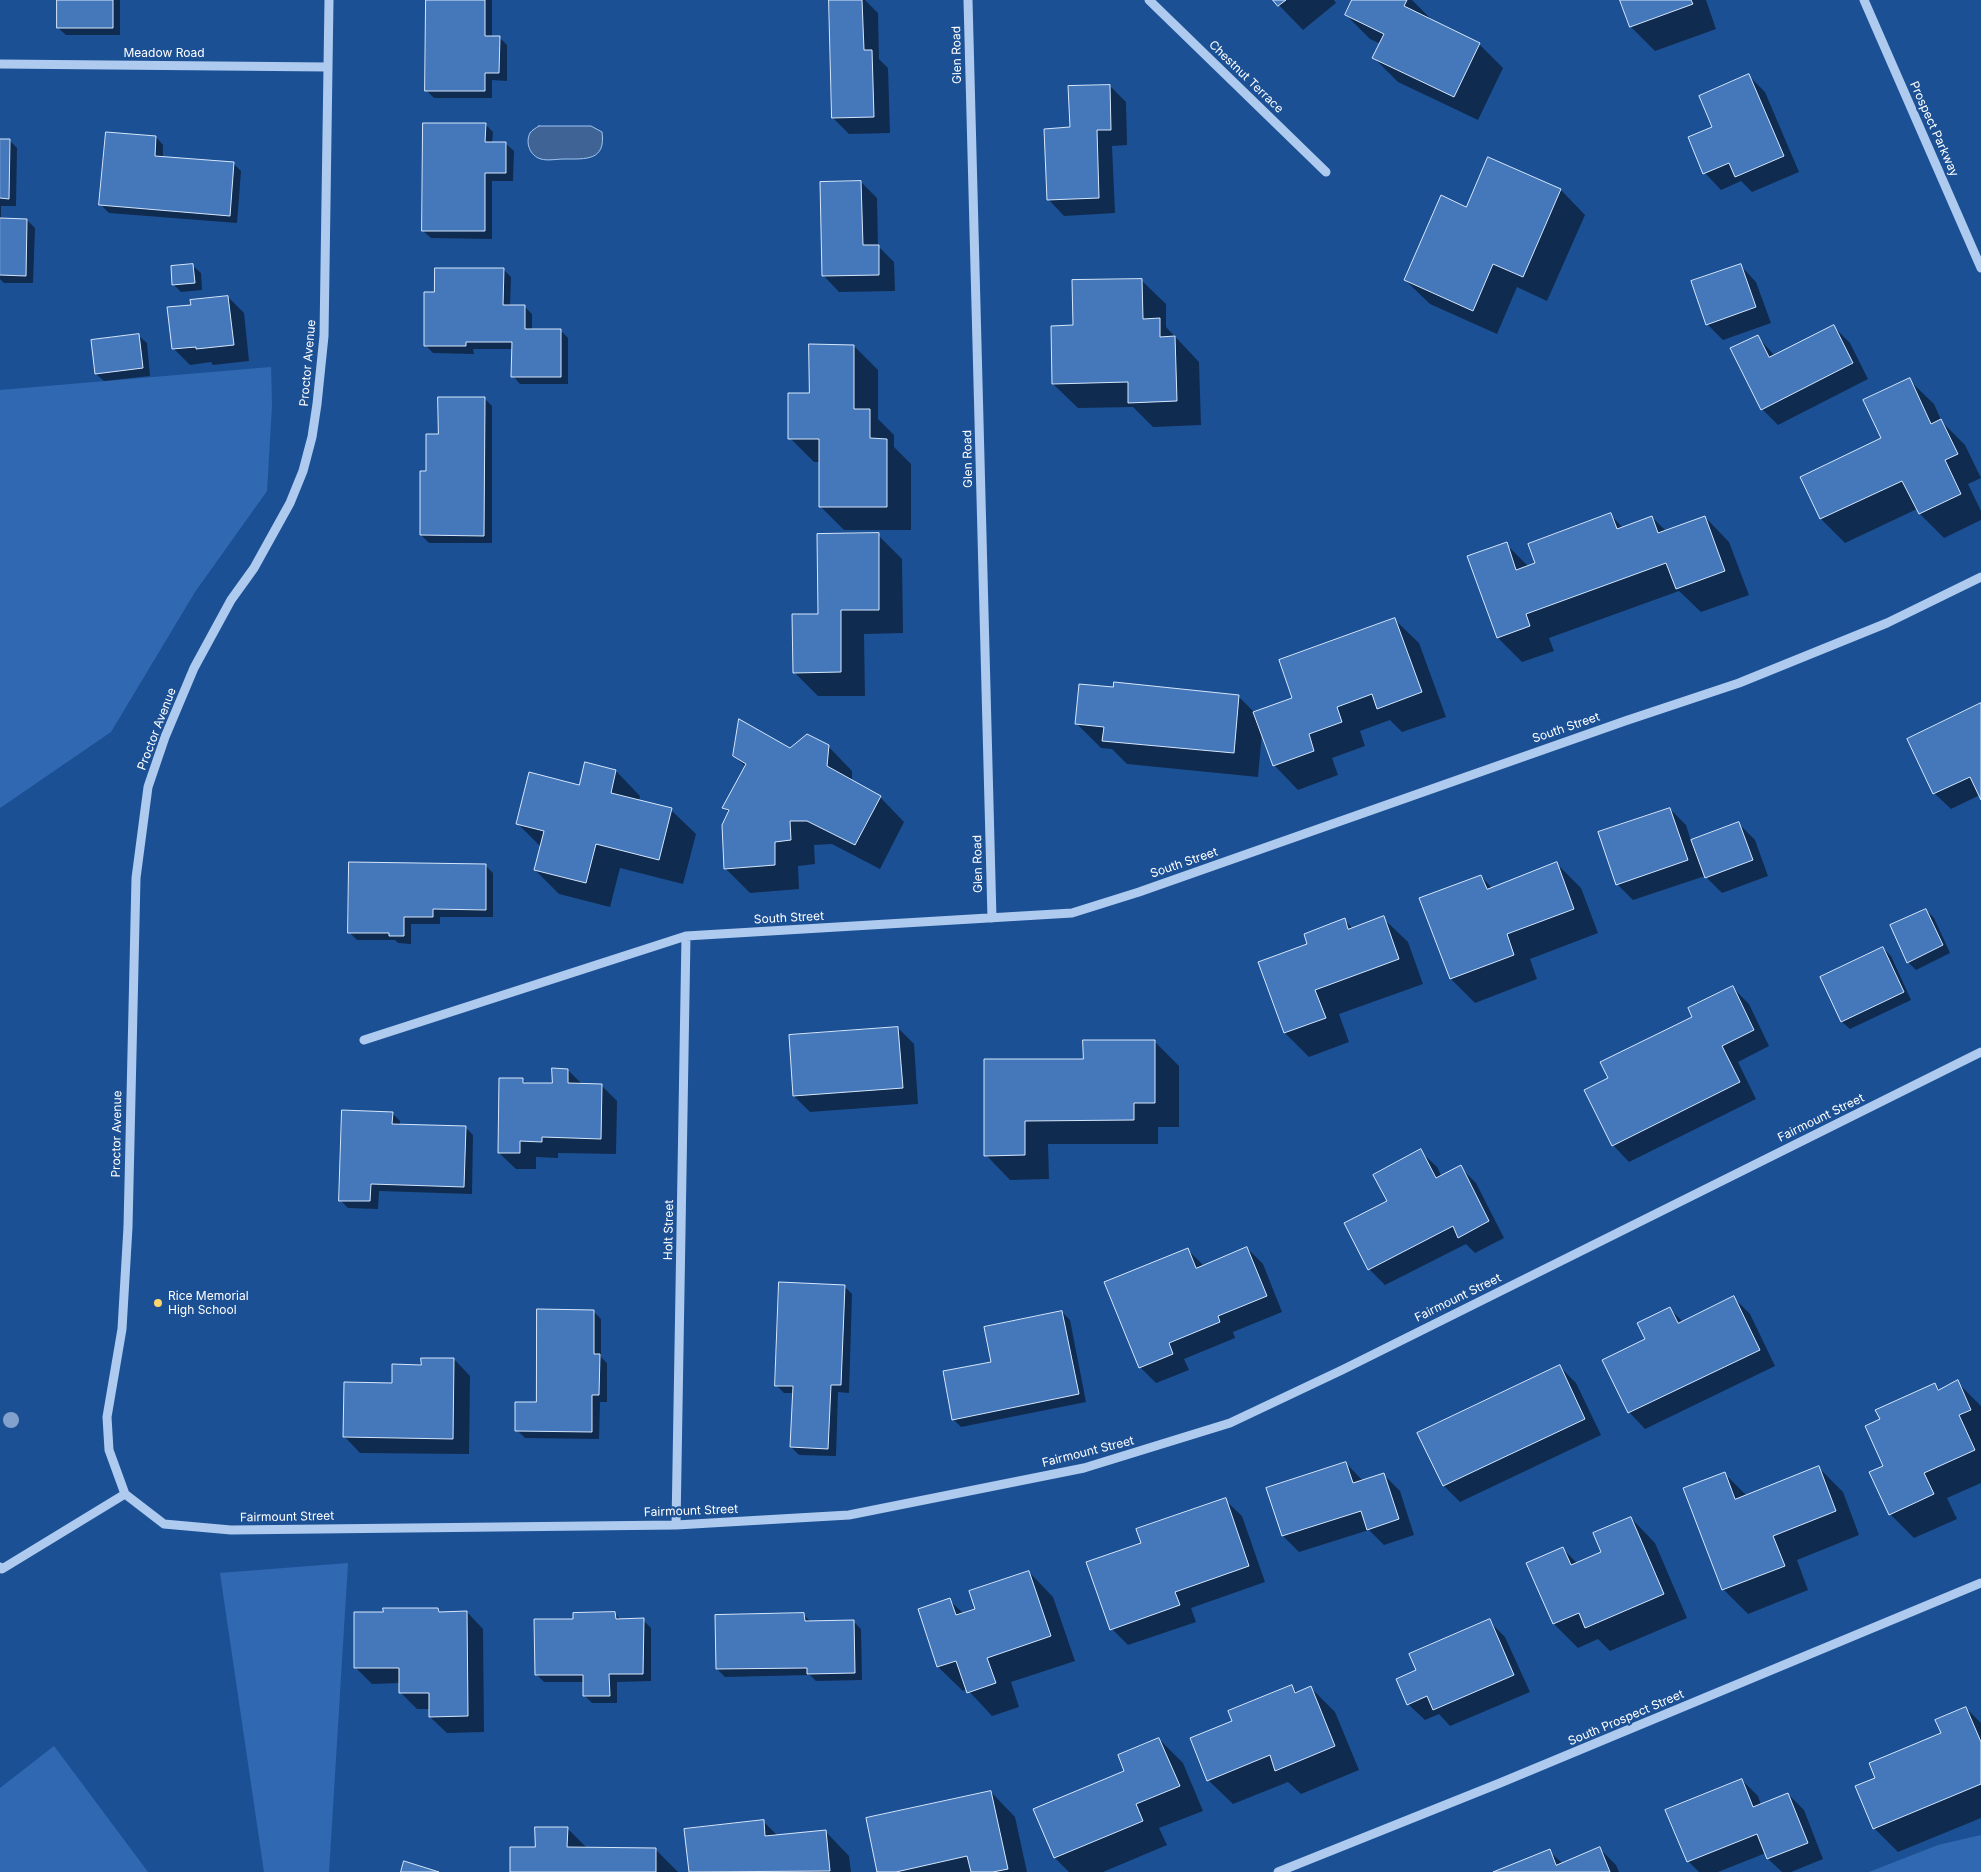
<!DOCTYPE html>
<style>
body{margin:0}
canvas{display:block;background:#1c5094}
</style>
<canvas width="1981" height="1872"></canvas>
<script>
const g = document.querySelector('canvas').getContext('2d');
g.lineJoin = 'round';
function paint(path, color) {
  g.fillStyle = color;
  g.fill(path, 'evenodd');
}
function stroke(path, color, width, dash) {
  g.strokeStyle = color;
  g.lineWidth = width;
  g.lineCap = dash ? 'butt' : 'round';
  g.setLineDash(dash || []);
  g.stroke(path);
}
function write(font, color, halo, rows, align = 'center') {
  g.font = font + ' Inter,sans-serif';
  g.lineWidth = 4.5;
  g.setLineDash([]);
  g.textBaseline = 'middle';
  g.strokeStyle = halo;
  g.fillStyle = color;
  for (const [text, x, y, turn = 0] of rows) {
    g.save();
    g.translate(x, y);
    g.rotate((+turn || 0) * Math.PI / 180);
    g.textAlign = isNaN(turn) ? turn : align;
    if (halo) g.strokeText(text, 0, 0);
    g.fillText(text, 0, 0);
    g.restore();
  }
}
const green = new Path2D(`
 M271,367L272,405L267,491L195,592L111,732L0,808V390Z
 M348,1563L329,1872H264L220,1573Z
 M54,1746L148,1872H0V1788Z
 M1981,1835V1872H1869L1938,1845Z`);
const water = new Path2D(`
 M539,126H591L602,132C606,161 586,159 564,159C557,159 547,161 541,159C530,156 525,143 530,133C532,130 536,128 539,126Z`);
const shadow = new Path2D(`
 M58,0H120V35H66L58,28Z
 M427,0H492V37H499L507,45V81L492,80V98H434L426,90Z
 M830,0H865L878,13L879,59L888,68L890,133L849,134L833,118Z
 M1274,0H1334L1336,3L1303,30Z
 M1353,0H1412L1433,21L1479,44L1503,68L1478,120L1398,82L1374,58L1381,44L1370,39L1346,15Z
 M1621,0H1706L1716,29L1655,51L1631,27Z
 M1749,76L1765,92L1799,172L1752,192L1741,181L1721,190L1705,173L1714,128Z
 M1110,86L1126,102L1127,145L1112,146L1115,213L1064,216L1048,199L1071,129Z
 M485,124L493,132L492,144H506L514,151L513,181H492V239L431,238L423,231Z
 M156,137L163,145V158L234,164L241,171L237,223L109,213L101,205Z
 M0,140H9L17,148L16,206H1V220H27L35,228L33,283H4L0,279Z
 M1489,159L1561,190L1585,215L1547,301L1517,287L1497,334L1430,304L1405,280L1467,209Z
 M861,182L877,198L878,246L894,262L895,291L839,292L823,275Z
 M1740,265L1756,282L1771,323L1723,340L1707,324Z
 M193,266L201,273L202,290L181,292L173,284Z
 M503,269L511,277L510,307H525L532,314V330H560L568,338V384H520L513,376V349H473L474,354L433,353L425,345L436,293Z
 M1141,280L1166,304V327L1199,362L1201,425L1153,427L1133,407L1078,408L1053,384Z
 M228,297L244,313L249,361L213,365L211,362L190,365L174,349Z
 M1833,326L1850,343L1868,379L1778,425L1762,409L1757,336L1775,356Z
 M139,336L147,343L150,376L104,381L96,374Z
 M854,346L878,370V419L894,435V447L911,464V530H844L820,506V462H814L790,438L810,394Z
 M1909,380L1934,404L1942,422L1965,445L1981,478L1968,484L1981,511V520L1944,538L1920,514L1917,509L1845,543L1821,519L1801,477L1883,439Z
 M484,398L492,406V543H429L421,535L428,472L439,435Z
 M1611,515L1623,528L1652,517L1666,531L1705,517L1729,542L1749,595L1701,612L1679,591L1549,638L1554,651L1522,662L1498,638L1506,544L1529,567L1536,564Z
 M878,535L902,559L903,633L864,634L865,696H818L794,672L819,615Z
 M1394,619L1419,643L1446,717L1402,732L1390,720L1360,731L1365,746L1332,758L1338,775L1298,790L1274,765L1262,732L1258,777L1127,764L1112,749L1101,748L1077,724L1238,696L1255,713L1294,699Z
 M1981,705V797L1980,795L1951,809L1934,793Z
 M828,746L852,771V781L880,797L904,822L880,869L832,844L814,845L815,864L798,866L799,889L750,893L725,868L729,813L724,808L746,767L734,756Z
 M586,764L616,771L640,796L639,801L671,810L696,834L683,884L620,868L610,907L559,894L535,870L541,847L517,823L580,786Z
 M1670,809L1686,825L1691,841L1738,823L1755,840L1768,876L1722,893L1705,876L1633,900L1617,884Z
 M1557,864L1581,888L1598,933L1530,959L1537,979L1475,1003L1451,979L1481,876L1492,888Z
 M485,865L493,873V917H440V924H411V944L398,943L395,940H357L349,932Z
 M1926,910L1934,918L1950,953L1916,970L1908,962Z
 M1383,918L1408,942L1423,984L1339,1014L1349,1042L1309,1057L1285,1033L1260,963L1309,944L1345,920L1353,929Z
 M1883,948L1891,956L1911,1000L1850,1029L1842,1022L1821,977Z
 M1733,988L1749,1004L1769,1046L1738,1062L1756,1099L1629,1162L1613,1145L1609,1078Z
 M898,1028L914,1044L918,1104L810,1112L794,1096L790,1036Z
 M1154,1041L1179,1066V1127H1158V1144H1048L1049,1179L1010,1180L986,1155L1085,1060Z
 M568,1070L583,1085H601L617,1101L616,1154L558,1153V1158L536,1157V1169H516L499,1153L522,1079L527,1084H553Z
 M392,1113L400,1121V1125L465,1127L473,1135L472,1194L379,1191L378,1209L348,1208L340,1200Z
 M1420,1151L1437,1167L1442,1177L1460,1167L1476,1183L1504,1238L1475,1253L1466,1244L1385,1285L1369,1269L1388,1201Z
 M1247,1248L1263,1264L1282,1312L1233,1332L1235,1338L1184,1359L1189,1370L1156,1383L1140,1367L1188,1250L1204,1266Z
 M844,1286L852,1294L849,1393L838,1392L836,1456L799,1455L791,1447L794,1393H784L776,1385Z
 M1734,1298L1750,1314L1775,1366L1645,1429L1629,1412L1647,1340L1670,1309L1683,1322Z
 M593,1311L601,1319V1357L607,1363V1402H600L599,1439L525,1438L517,1430L537,1404Z
 M1062,1312L1070,1320L1086,1402L961,1427L953,1419L992,1363Z
 M454,1359L470,1376L469,1454L360,1453L344,1436L394,1384L422,1366Z
 M1560,1367L1576,1383L1601,1435L1460,1502L1444,1486L1419,1434Z
 M1957,1382L1981,1406V1483L1947,1498L1957,1519L1914,1538L1890,1514L1884,1466L1882,1420L1935,1384L1940,1390Z
 M1346,1463L1363,1481L1384,1475L1400,1491L1414,1535L1384,1545L1369,1530L1299,1552L1283,1536L1268,1489Z
 M1818,1467L1843,1492L1859,1535L1797,1560L1808,1590L1748,1614L1723,1589L1724,1473L1746,1495Z
 M1225,1500L1242,1516L1265,1582L1191,1608L1196,1622L1128,1645L1112,1629L1143,1544Z
 M1631,1518L1655,1543L1687,1618L1610,1651L1598,1639L1578,1648L1554,1624L1562,1548L1578,1564L1602,1553Z
 M1029,1572L1053,1597L1075,1661L1011,1682L1019,1707L992,1716L967,1689L963,1691L938,1667L919,1610L949,1600L964,1614L977,1610Z
 M438,1609L441,1613L467,1612L483,1629L484,1732L447,1733L430,1717L431,1709H417L401,1693L400,1683L372,1684L355,1667Z
 M615,1614L621,1620H643L651,1628V1681L617,1682V1703H592L584,1695V1682H544L536,1674L574,1620Z
 M804,1615L811,1622L853,1621L861,1629L862,1680L816,1681L810,1675L725,1677L717,1669Z
 M1489,1621L1505,1637L1530,1692L1450,1726L1439,1714L1425,1720L1408,1704L1418,1671Z
 M1291,1686L1298,1693L1311,1688L1335,1712L1359,1770L1301,1794L1288,1782L1233,1804L1208,1780L1234,1722Z
 M1966,1708L1981,1723V1818L1898,1852L1874,1828L1877,1778L1943,1734Z
 M1159,1739L1183,1763L1203,1811L1159,1828L1167,1845L1103,1872H1069L1055,1858L1034,1810L1126,1772Z
 M1742,1780L1758,1796L1761,1805L1788,1794L1804,1810L1823,1859L1791,1872H1782L1768,1859L1766,1853L1718,1872H1699L1688,1861Z
 M991,1792L1015,1817L1027,1872H879Z
 M764,1822L778,1836L825,1831L849,1856L851,1872H690L686,1830Z
 M567,1828L588,1849H655L678,1872H511L536,1848Z
 M1600,1849L1616,1865L1619,1872H1496L1549,1851L1562,1863Z`);
const building = new Path2D(`
 M57,0H113V28H57Z
 M426,0H485V36H500L499,73H485V91H425Z
 M829,0H862L864,50H872L874,117L832,118Z
 M1273,0H1286L1278,6Z
 M1352,0H1407L1404,6L1480,43L1454,97L1372,58L1384,34L1345,15Z
 M1620,0H1691L1693,4L1630,27Z
 M1749,74L1784,156L1735,177L1729,163L1703,174L1688,137L1712,127L1699,96Z
 M1110,85L1111,130H1097L1099,198L1047,200L1044,129L1070,127L1068,86Z
 M423,123H486L485,142H506V173H485V231H422Z
 M106,132L156,136L155,156L234,162L230,216L99,205Z
 M0,139H10L9,199L0,198Z
 M1488,157L1561,189L1523,277L1493,264L1473,311L1404,280L1441,195L1466,207Z
 M861,181L863,245H879V275L822,276L820,182Z
 M0,218L27,219L26,276L0,275Z
 M193,264L195,283L172,285L171,266Z
 M1741,264L1756,307L1706,325L1691,281Z
 M435,268H504L503,305H525V329H561V377H511L512,342H466V346H424V292H434Z
 M1142,279L1143,319L1160,318V337L1175,336L1177,401L1128,403V382L1052,384L1051,326L1073,325L1072,280Z
 M228,296L234,345L196,349V347L172,349L167,307L191,305L190,300Z
 M1834,325L1853,363L1761,410L1730,348L1758,335L1769,357Z
 M139,334L143,368L95,374L91,340Z
 M809,344L854,345V409H870V438L887,439V507H819V439H788V393H809Z
 M1910,378L1931,424L1941,419L1958,454L1945,460L1961,494L1919,514L1902,481L1820,519L1800,477L1881,438L1863,400Z
 M438,397H485L484,536L420,535V471H426V434H438Z
 M1611,513L1617,529L1652,516L1658,533L1705,516L1725,571L1676,589L1666,563L1526,614L1530,626L1497,638L1467,556L1507,542L1516,570L1535,563L1528,544Z
 M879,533V610H841V672L793,673L792,614H818L817,534Z
 M1395,618L1422,692L1377,709L1372,694L1337,707L1342,722L1309,734L1314,751L1273,766L1253,712L1292,698L1279,660Z
 M1114,682L1239,695L1234,753L1102,741L1104,727L1075,724L1079,684L1113,687Z
 M1981,703V800L1970,777L1933,794L1907,739Z
 M739,719L790,748L807,734L829,745L827,766L881,796L855,845L807,821H790L791,840L775,842V865L724,869L722,825L729,810L722,808L746,764L733,756Z
 M585,762L616,770L611,793L672,808L659,860L596,844L586,883L534,870L544,831L516,824L529,772L579,785Z
 M1670,808L1688,860L1616,885L1598,832Z
 M1739,822L1753,860L1705,878L1691,840Z
 M349,862L486,864V910L433,909V917H404V936H389V933H348Z
 M1557,862L1574,909L1507,934L1514,955L1450,979L1419,898L1481,875L1487,889Z
 M1926,909L1943,945L1907,963L1890,925Z
 M1384,916L1399,959L1315,990L1326,1018L1284,1033L1258,962L1307,944L1304,934L1345,918L1348,929Z
 M1883,947L1904,992L1841,1022L1820,977Z
 M1733,986L1754,1030L1722,1046L1740,1082L1612,1146L1584,1090L1608,1078L1600,1062L1692,1017L1688,1008Z
 M898,1027L903,1088L793,1096L789,1035Z
 M1083,1040H1155V1103H1134V1120L1025,1121V1155L984,1156V1059H1083Z
 M552,1068L568,1069V1083L602,1084L601,1139L542,1137V1142L520,1141V1153H498L499,1078H523V1083H552Z
 M342,1110L393,1112L392,1124L466,1126L464,1187L371,1184L370,1201H339Z
 M1421,1149L1436,1178L1461,1165L1489,1221L1458,1238L1453,1226L1368,1270L1344,1223L1387,1201L1373,1175Z
 M1247,1247L1267,1296L1218,1316L1220,1322L1169,1343L1173,1354L1139,1368L1104,1282L1188,1248L1196,1268Z
 M779,1282L845,1285L841,1385H831L828,1449L790,1447L793,1386H775Z
 M1734,1296L1760,1350L1628,1413L1602,1360L1645,1339L1637,1323L1670,1307L1678,1323Z
 M537,1309L594,1310V1354H600L599,1395H592V1432L515,1431V1402H536Z
 M1062,1311L1079,1394L952,1420L943,1371L991,1362L984,1327Z
 M421,1358H454L453,1439L343,1437L344,1382L392,1383V1364L421,1365Z
 M1560,1365L1585,1419L1443,1486L1417,1433Z
 M1958,1380L1971,1410L1959,1415L1975,1450L1924,1473L1934,1494L1889,1515L1869,1472L1883,1466L1865,1426L1880,1419L1875,1410L1935,1383L1938,1390Z
 M1346,1462L1353,1483L1384,1473L1399,1519L1367,1530L1361,1511L1282,1536L1266,1488Z
 M1819,1466L1836,1511L1773,1536L1785,1566L1722,1590L1683,1488L1725,1472L1735,1499Z
 M1226,1498L1249,1566L1175,1592L1180,1605L1110,1630L1086,1562L1141,1543L1136,1529Z
 M1631,1517L1664,1594L1585,1628L1579,1613L1553,1624L1526,1563L1563,1547L1571,1565L1601,1552L1593,1533Z
 M1029,1571L1051,1636L987,1658L996,1683L967,1693L956,1661L937,1667L918,1609L950,1598L956,1615L975,1609L969,1591Z
 M383,1608H438L439,1612L467,1611L468,1716L429,1717V1693H399V1668H354V1612H383Z
 M615,1612L616,1619L644,1618L643,1674H609L610,1696H583V1675H535L534,1619H573V1613Z
 M804,1613L805,1621L854,1620L855,1673L807,1674V1668L716,1669L715,1615Z
 M1490,1619L1514,1675L1433,1710L1427,1696L1407,1705L1396,1679L1416,1670L1409,1654Z
 M1292,1685L1295,1693L1311,1686L1335,1746L1275,1771L1270,1755L1207,1781L1190,1738L1232,1721L1228,1711Z
 M1966,1707L1981,1742V1784L1873,1829L1855,1786L1875,1778L1869,1763L1941,1733L1935,1720Z
 M1159,1738L1180,1786L1136,1804L1143,1821L1054,1858L1033,1809L1124,1771L1118,1755Z
 M1742,1779L1753,1807L1788,1793L1808,1843L1767,1859L1757,1834L1687,1862L1665,1810Z
 M991,1791L1008,1869L993,1872H971L967,1856L896,1872H877L866,1818Z
 M764,1820L765,1836L826,1830L830,1871L689,1872L684,1829Z
 M535,1827H568L567,1847L656,1848V1872H510V1847H535Z
 M1600,1847L1610,1872H1493L1550,1849L1556,1865Z
 M404,1861L439,1872H401Z`);
const minor = new Path2D(`
 M968,0L992,918
 M1149,0L1326,172
 M1864,0L1981,268
 M0,64L328,67
 M364,1040L686,936L1072,913L1139,892L1625,721L1739,683L1887,623L1981,577
 M125,1494L164,1524L231,1530L676,1525L849,1515L1084,1468L1230,1423L1342,1370L1981,1052
 M125,1494L109,1450L107,1417L122,1329L128,1227L136,878L148,787L165,737L194,668L231,600L254,568L290,503L303,471L312,437L317,404L324,336L329,0
 M676,1525L686,936
 M0,1567L2,1569L125,1494
 M1278,1872L1500,1783L1981,1583`);
const trees = [
 [11,1420]
];
const markers = [
 [158,1303,5,"#ffd66d"]
];
const streetNames = [
 ["Meadow Road",164,53],
 ["Glen Road",957,55,-91],
 ["Chestnut Terrace",1246,77,44],
 ["Prospect Parkway",1934,129,66],
 ["Proctor Avenue",308,363,-85],
 ["Glen Road",968,459,-91],
 ["South Street",1566,728,-19],
 ["Proctor Avenue",157,729,-69],
 ["South Street",1184,863,-19],
 ["Glen Road",978,864,-91],
 ["South Street",789,918,-3],
 ["Fairmount Street",1821,1118,-26],
 ["Proctor Avenue",117,1134,-89],
 ["Holt Street",669,1230,-89],
 ["Fairmount Street",1458,1298,-26],
 ["Fairmount Street",1088,1452,-14],
 ["Fairmount Street",691,1511,-2],
 ["Fairmount Street",287,1517,-1],
 ["South Prospect Street",1626,1718,-23]
];
const poiNames = [
 ["Rice Memorial",168,1296],
 ["High School",168,1310]
];
paint(green, '#3069b2');
paint(water, '#3f6394');
stroke(water, '#a2c6f1', 1);
paint(shadow, '#0007');
paint(building, '#4578bb');
stroke(building, '#d5e6fb', 1);
stroke(minor, '#aecbef', 9);
g.fillStyle = '#82a2cd';
for (const [x, y] of trees) {
  g.beginPath();
  g.arc(x, y, 8, 0, 2 * Math.PI);
  g.fill();
}
for (const [x, y, r, color] of markers) {
  const dot = new Path2D();
  dot.arc(x, y, r, 0, 2 * Math.PI);
  g.fillStyle = color;
  g.fill(dot);
  stroke(dot, '#1c5094', 2);
}
write('12px', '#fff', '#1c5094', streetNames);
write('12px', '#fff', '#1c5094', poiNames, 'left');
</script>
